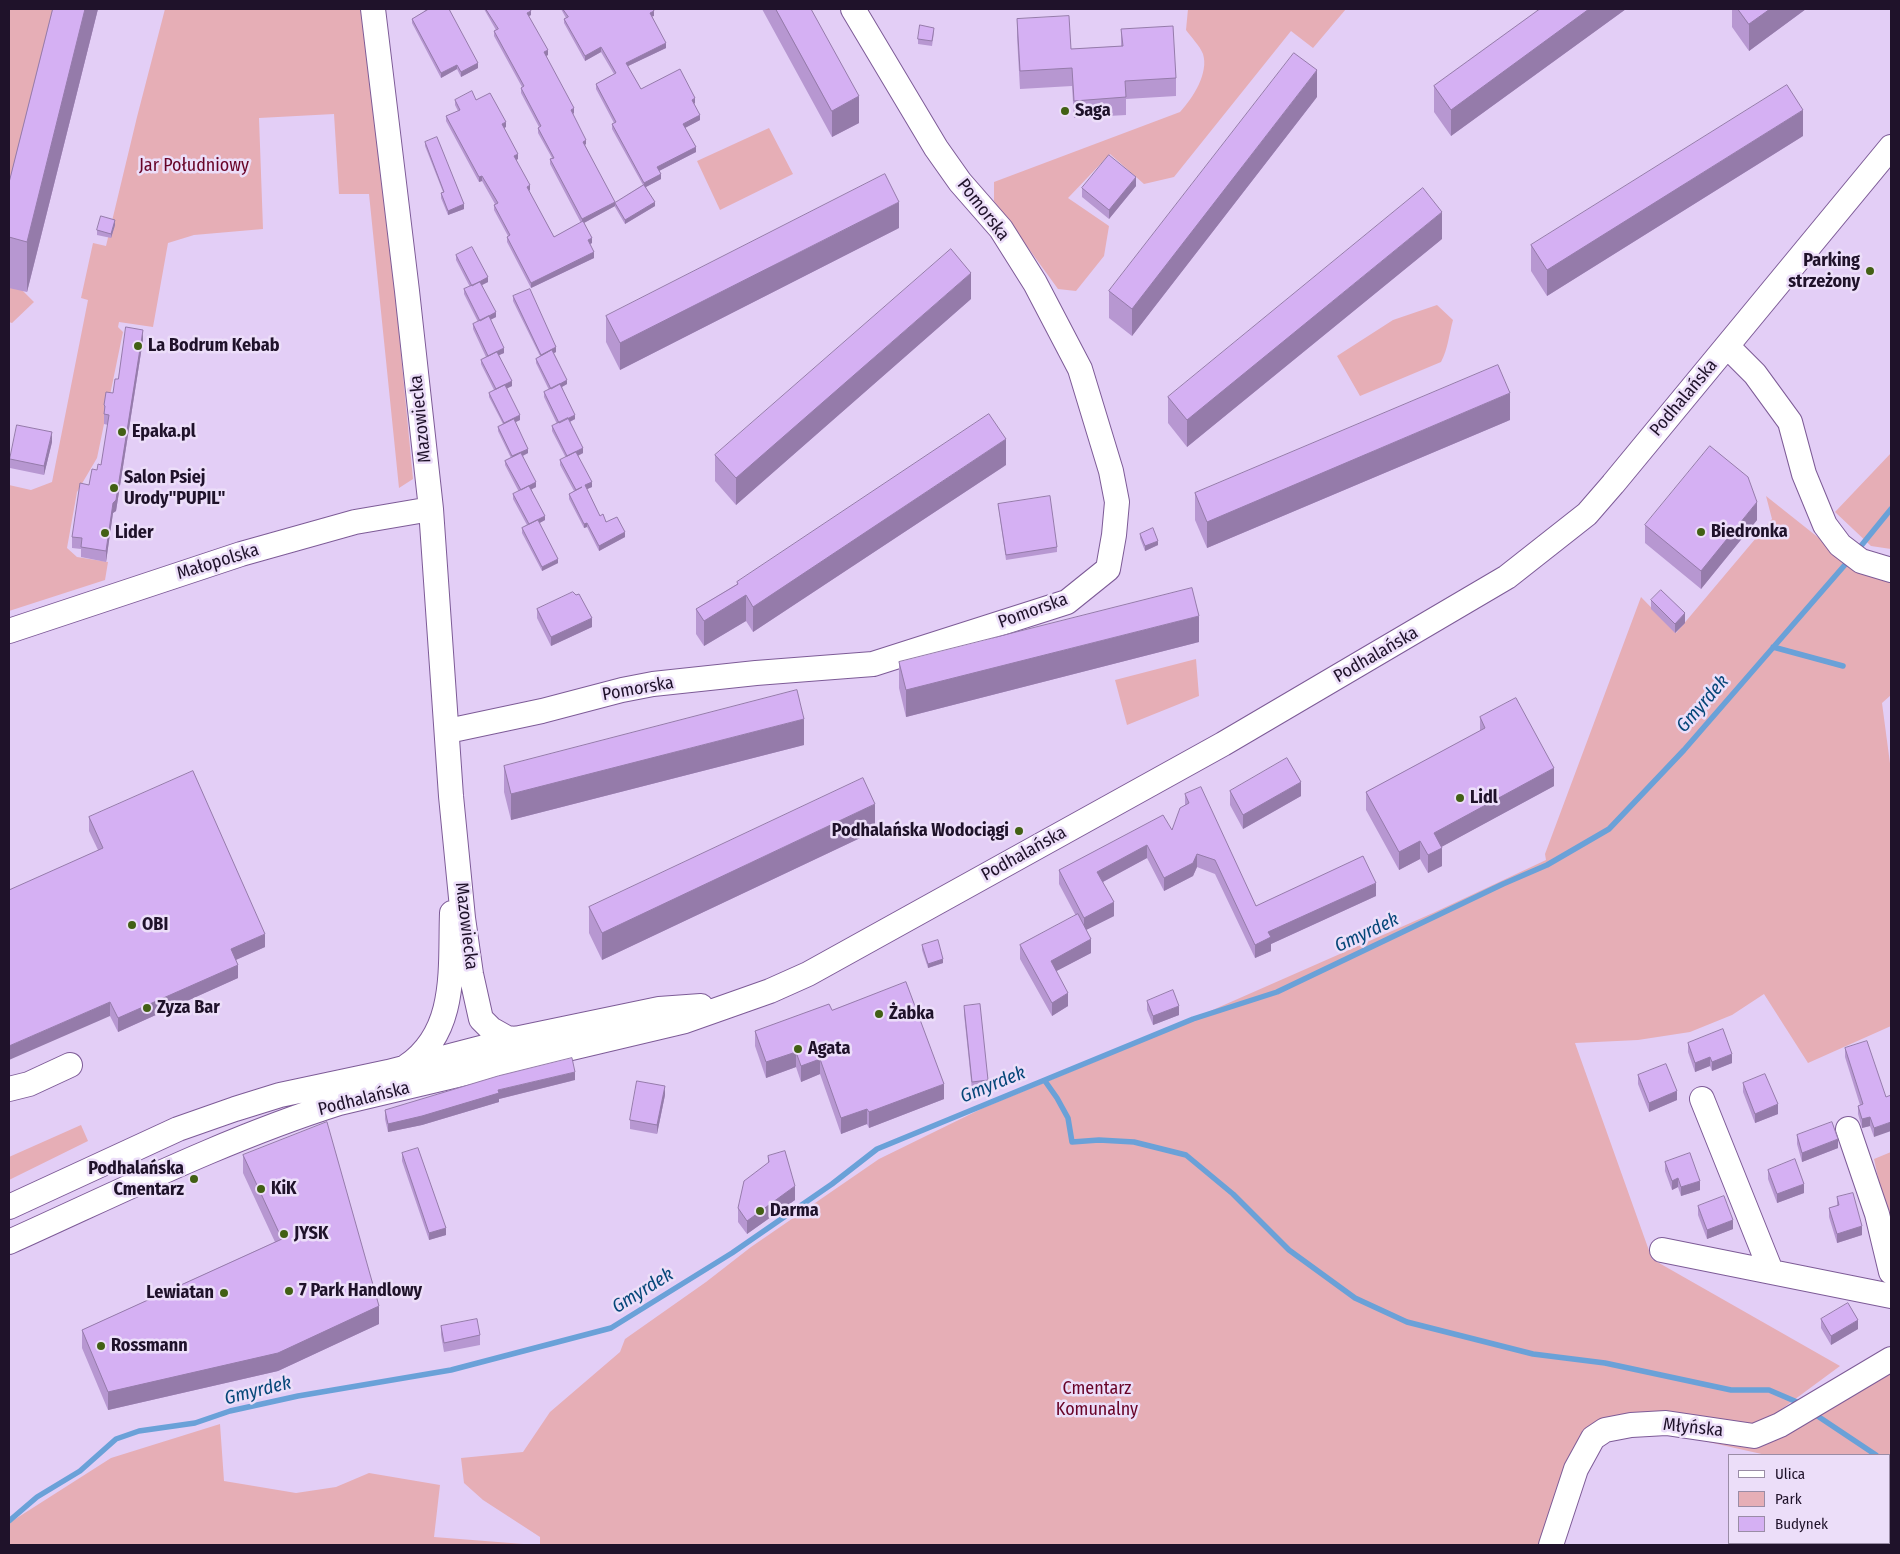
<!DOCTYPE html>
<meta charset="utf-8">
<style>
body{margin:0}
#map{position:relative;width:1900px;height:1554px;overflow:hidden;background:#e3cef6;font-family:"Fira Sans Condensed",sans-serif}
canvas{display:block}
.frame{position:absolute;inset:0;border:10px solid #1f122a;pointer-events:none}
.legend{position:absolute;left:1728px;top:1454px;width:162px;height:90px;box-sizing:border-box;background:#ecdef9;border:1px solid #9a8ca6;margin:0;padding:6px 9px;list-style:none;font-size:15px;color:#1f122a}
.legend li{display:flex;align-items:center;gap:10px;height:25px}
.legend b{width:25px;border:1px solid #9a8ca6}
</style>
<div id="map">
<canvas width="1900" height="1554"></canvas>
<div class="frame"></div>
<ul class="legend">
<li><b style="height:6px;background:#fff"></b>Ulica</li>
<li><b style="height:14px;background:#e6aeb6"></b>Park</li>
<li><b style="height:14px;background:#d5b0f3"></b>Budynek</li>
</ul>
</div>
<script>
const g = document.querySelector('canvas').getContext('2d');
g.lineJoin = 'round';
function paint(path, color) {
  g.fillStyle = color;
  g.fill(path, 'evenodd');
}
function stroke(path, color, width, dash) {
  g.strokeStyle = color;
  g.lineWidth = width;
  g.lineCap = dash ? 'butt' : 'round';
  g.setLineDash(dash || []);
  g.stroke(path);
}
function write(font, color, halo, rows, align = 'center') {
  g.font = font + ' "Fira Sans Condensed",sans-serif';
  g.lineWidth = 5;
  g.setLineDash([]);
  g.textBaseline = 'middle';
  g.strokeStyle = halo;
  g.fillStyle = color;
  for (const [text, x, y, turn = 0] of rows) {
    g.save();
    g.translate(x, y);
    g.rotate((+turn || 0) * Math.PI / 180);
    g.textAlign = isNaN(turn) ? turn : align;
    if (halo) g.strokeText(text, 0, 0);
    g.fillText(text, 0, 0);
    g.restore();
  }
}
const green = new Path2D(`
 M9,9H57L9,200Z
 M165,9H373L395,291L413,479L399,488L369,194H339L334,114L259,118L263,229L194,235L168,243L153,327L119,322L118,327L123,332L97,458L77,492L67,548L77,557L108,562L105,580L9,611V485L31,490L52,482L88,300L81,298L93,243L106,246L137,117Z
 M1188,9H1346L1313,48L1291,31L1174,177L1144,184L1110,154L1068,198L1109,226L1104,256L1076,291L1058,289L994,201V182L1180,112C1193,98 1209,73 1203,54C1200,46 1191,37 1186,30Z
 M769,128L793,174L720,210L697,161Z
 M9,284L19,287L34,302L12,323L9,322Z
 M1437,305L1453,320C1449,334 1448,349 1441,362L1360,396L1337,356L1393,320Z
 M1891,453V549L1871,546L1835,512Z
 M1766,496L1839,554L1891,574V695L1882,703L1891,771V1026L1808,1063L1764,994L1732,1015L1690,1032L1638,1040L1575,1043L1652,1259L1840,1366L1760,1425L1612,1434L1596,1447L1558,1545H540V1537L483,1500L464,1483L461,1458L523,1452L550,1412L620,1352L625,1339L706,1282L751,1247L879,1159L983,1108L1099,1060L1433,913L1546,860L1545,854L1641,597L1676,633L1772,519Z
 M1196,659L1199,696L1127,725L1115,680Z
 M81,1125L88,1141L9,1180V1157Z
 M1891,1152V1239L1874,1159Z
 M1891,1371V1545H1869V1543H1889V1455H1766L1673,1434L1763,1437Z
 M220,1424L224,1481L296,1493L336,1487L369,1473L440,1485L434,1537L536,1545H9V1523L111,1458Z`);
const stream = new Path2D(`
 M1856,552L1891,509
 M1773,647L1843,666
 M1045,1081L1057,1098L1068,1118L1072,1142L1099,1140L1134,1142L1186,1155L1233,1194L1289,1250L1355,1298L1407,1322L1533,1354L1605,1363L1731,1390H1769L1797,1402
 M1813,1413L1876,1455
 M1889,1464L1891,1465
 M9,1521L37,1497L80,1471L116,1439L139,1431L195,1423L230,1411L298,1396L451,1370L611,1328L732,1253L832,1184L877,1149L1193,1019L1277,992L1503,884L1547,865L1609,829L1684,750L1850,559`);
const minor = new Path2D(`
 M373,9L407,291L431,509L451,796L463,918L471,974L481,1019L491,1029L507,1038L515,1039
 M1727,346L1755,374L1790,422L1804,474L1825,525L1840,545L1861,561L1891,570
 M9,631L241,554L355,522L431,509
 M448,731L542,711L622,690L653,684L756,673L873,664L1067,602L1108,569L1114,535L1117,502L1111,471L1080,369L1035,283L1001,229L960,182L936,148L853,9
 M407,1066C458,1031 450,968 452,913
 M9,1089L29,1084L70,1065
 M1702,1099L1771,1271
 M1848,1129L1877,1214L1891,1272
 M9,1207L178,1129L235,1109L280,1095L388,1072L515,1039L659,1009L701,1006
 M9,1242C118,1193 225,1139 339,1103L685,1021L770,991L808,974L1223,744L1507,577L1587,514L1613,484L1891,147
 M1662,1250L1891,1296
 M1551,1545L1576,1469L1593,1438L1605,1430L1631,1425L1666,1423L1754,1436L1780,1425L1891,1359`);
const wall = new Path2D(`
 M53,9H98L27,292L9,288V183Z
 M424,9H449L478,68L461,77L457,69L441,78L412,23V19L425,11Z
 M484,9H530L531,15L529,16L548,55L546,56L574,113L573,114L586,144L585,145L615,206L584,223L592,243L590,244L594,258L531,288L507,242V237L508,236L494,210V205L495,204L482,181L479,182L446,121V116L458,111L455,105V100H476L506,127L504,128L518,159L516,160L530,190L529,191L554,237L581,223L550,164V159L552,158L538,133V128L539,127L521,93V88L522,87L494,36V31L496,30Z
 M561,9H653L654,16H652L666,48L628,66L641,89L695,103L694,104L700,120L685,128L696,152L659,171L661,179L646,187L655,206L625,224L615,207V203L643,185L612,129V124L614,123L596,89V84L614,74L601,52L585,61L564,23V19L566,18Z
 M762,9H811L859,123L832,137Z
 M1540,9H1626L1451,136L1434,112V86Z
 M1732,9H1806L1749,51L1732,27Z
 M1017,19L1071,49L1121,46V29L1176,78V96L1126,99V115L1074,118L1072,86L1020,89L1017,37Z
 M934,32L932,46L918,44V39Z
 M1317,97L1132,336L1109,318V291Z
 M1803,136L1547,296L1531,271V245Z
 M425,142L464,209L448,215L441,198V193L443,192L425,146Z
 M1136,186L1109,219L1082,197V188Z
 M115,225L111,238L97,235V230Z
 M899,228L620,370L606,342V316Z
 M1442,239L1187,447L1168,423V397Z
 M456,255L488,282L482,285L496,317L490,320L504,353L499,355L512,386L507,388L520,420L515,422L528,453L523,456L536,487L531,489L545,520L539,523L558,563L542,571L522,533V528L527,525L513,499V494L519,492L505,465V461L511,458L498,431V427L503,424L489,397V393L494,390L481,364V360L486,357L473,329V324L478,322L464,294V289L470,287L456,260Z
 M513,296L556,352L553,353L567,384L562,387L575,419L570,422L583,453L578,456L592,487L587,489L600,516L625,537L599,551L587,527L584,528L569,499V494L574,491L560,465V460L566,458L552,431V426L557,424L544,397V392L549,390L536,363V359L540,356L513,301Z
 M971,299L736,505L715,481V455Z
 M143,340L116,511L113,513L106,562L81,557V549L72,548V537L89,485L101,465L108,425L104,424V405L113,393L118,379Z
 M1510,420L1207,548L1195,520V493Z
 M52,442L44,475L10,468V459Z
 M1006,465L753,632L746,621L704,646L696,634V609L737,584V582Z
 M998,504L1057,547V552L1006,560Z
 M1757,520L1701,589L1645,543V525Z
 M1140,534L1158,545L1145,551L1140,538Z
 M1651,600L1685,623L1675,633L1651,609Z
 M537,609L592,627L551,646L537,618Z
 M1199,642L906,717L899,688V662Z
 M1480,717L1554,786L1441,847L1442,866L1428,873L1420,859L1399,870L1366,810V792L1480,731Z
 M804,745L511,820L504,792V766Z
 M1230,791L1301,796L1243,829L1230,805Z
 M1185,794L1256,906L1376,896L1271,944V951L1255,958L1215,874L1197,867L1193,876L1164,891L1147,858L1103,882L1114,916L1086,930L1091,953L1056,971L1068,1006L1052,1016L1020,959V945L1076,916L1059,884V870L1172,830L1185,805Z
 M89,817L265,947L236,960L238,978L118,1032L110,1016L98,850L89,831Z
 M875,831L602,960L589,933V907Z
 M922,945L943,963L928,968L922,950Z
 M1147,1001L1179,1015L1153,1025L1147,1010Z
 M964,1006L988,1080V1088L972,1090L964,1014Z
 M832,1010L944,1099L869,1128L867,1124L841,1134L820,1074L801,1082L796,1067L766,1078L755,1046V1031Z
 M1688,1043L1732,1063L1712,1071L1710,1066L1695,1072L1688,1052Z
 M1845,1048L1886,1097L1874,1137L1870,1126L1862,1128L1858,1114V1106L1860,1105L1845,1057Z
 M1638,1075L1677,1100L1649,1112L1638,1084Z
 M575,1080L499,1099V1102L422,1125L388,1132L385,1119V1110Z
 M1743,1083L1778,1114L1755,1123L1743,1092Z
 M665,1095L657,1134L630,1129V1120Z
 M1797,1135L1838,1148L1802,1162L1797,1144Z
 M402,1153L446,1235L429,1240L402,1161Z
 M243,1155L379,1324L278,1371L108,1410L82,1348V1330L275,1242L243,1173Z
 M768,1156L795,1200L747,1234L738,1222V1208L768,1164Z
 M1665,1162L1700,1190L1681,1196L1678,1187L1672,1190L1665,1171Z
 M1768,1170L1804,1193L1777,1203L1768,1179Z
 M1837,1197L1862,1235L1837,1243L1829,1217V1208L1837,1206Z
 M1698,1206L1733,1229L1707,1239L1698,1215Z
 M1821,1319L1858,1329L1831,1345L1821,1328Z
 M441,1326L480,1335V1345L444,1352L441,1335Z`);
const shadedWall = new Path2D(`
 M85,9H98L27,292V242Z
 M1589,9H1626L1451,136V110Z
 M1770,9H1806L1749,51V24Z
 M531,11V15L527,17V13Z
 M654,11V16L650,17V13Z
 M666,43V48L626,67V63Z
 M601,47V52L585,61V56Z
 M548,50V55L544,57V52Z
 M478,63V68L461,77V72Z
 M457,65V69L441,78V73Z
 M1317,70V97L1132,336V309Z
 M859,96V123L832,137V111Z
 M695,98V103L692,105V100Z
 M574,108V113L571,115V110Z
 M1803,110V136L1547,296V270Z
 M700,115V120L683,129V124Z
 M506,122V127L502,129V124Z
 M586,140V144L583,146V142Z
 M696,147V152L657,172V167Z
 M518,154V159L514,161V156Z
 M661,174V179L644,188V183Z
 M482,176V181L479,182V177Z
 M1136,177V186L1109,219V210Z
 M530,185V190L527,192V187Z
 M615,202V206L582,224V219Z
 M655,202V206L625,224V220Z
 M899,202V228L620,370V343Z
 M464,204V209L448,215V211Z
 M1442,212V239L1187,447V420Z
 M115,220V225L111,238V234Z
 M592,238V243L588,245V240Z
 M594,252V258L531,288V283Z
 M971,273V299L736,505V478Z
 M488,277V282L472,290V286Z
 M496,312V317L480,325V321Z
 M143,330V340L116,511L113,513L106,562V551L113,503Z
 M556,347V352L541,360V355Z
 M504,348V353L488,360V356Z
 M567,380V384L551,393V389Z
 M512,381V386L496,394V389Z
 M1510,393V420L1207,548V522Z
 M520,415V420L504,428V423Z
 M575,415V419L559,427V423Z
 M52,432V442L44,475V466Z
 M1006,439V465L753,632V607Z
 M583,448V453L567,461V456Z
 M528,449V453L512,461V456Z
 M536,482V487L521,495V490Z
 M592,482V487L585,490V485Z
 M1757,502V520L1701,589V571Z
 M545,516V520L529,529V524Z
 M587,523V527L584,528V524Z
 M625,532V537L599,551V546Z
 M1158,541V545L1145,551V546Z
 M558,559V563L542,571V567Z
 M746,595V621L704,646V621Z
 M1685,613V623L1675,633V624Z
 M1199,616V642L906,717V690Z
 M592,618V627L551,646V637Z
 M804,719V745L511,820V794Z
 M1554,768V786L1434,851V833Z
 M1301,782V796L1243,829V815Z
 M875,804V831L602,960V933Z
 M1420,841V859L1399,870V852Z
 M1147,845V858L1097,885V872Z
 M1442,848V866L1428,873V855Z
 M1197,854V867L1193,876L1164,891V878Z
 M1376,883V896L1271,944V951L1255,958V945L1268,932Z
 M1114,902V916L1084,931V918Z
 M265,934V947L231,962V949Z
 M1091,939V953L1051,974V961Z
 M943,959V963L928,968V964Z
 M238,965V978L118,1032V1018Z
 M1068,993V1006L1052,1016V1003Z
 M110,1002V1016L9,1060V1046Z
 M1179,1006V1015L1153,1025V1016Z
 M796,1052V1067L766,1078V1062Z
 M1732,1054V1063L1712,1071V1062Z
 M1710,1057V1066L1695,1072V1063Z
 M820,1059V1074L801,1082V1066Z
 M575,1072V1080L499,1099V1102L422,1125L388,1132V1124L498,1090Z
 M944,1084V1099L869,1128V1112Z
 M665,1086V1095L657,1134V1125Z
 M1677,1091V1100L1649,1112V1103Z
 M1778,1104V1114L1755,1123V1114Z
 M867,1109V1124L841,1134V1118Z
 M1870,1117V1126L1862,1128V1119Z
 M1891,1122V1131L1874,1137V1128Z
 M1838,1139V1148L1802,1162V1153Z
 M1678,1178V1187L1672,1190V1181Z
 M1700,1181V1190L1681,1196V1187Z
 M1804,1184V1193L1777,1203V1194Z
 M795,1186V1200L747,1234V1221Z
 M1733,1220V1229L1707,1239V1230Z
 M1862,1226V1235L1837,1243V1234Z
 M446,1228V1235L429,1240V1233Z
 M379,1306V1324L278,1371L108,1410V1392Z
 M1858,1320V1329L1831,1345V1336Z`);
const building = new Path2D(`
 M53,9H85L27,242L9,237V183Z
 M426,9H449L478,63L461,72L457,65L441,73L412,19L427,10Z
 M486,9H530L531,11L527,13L548,50L544,52L574,108L571,110L586,140L583,142L615,202L582,219L550,159L554,158L538,128L541,126L521,88L524,86L494,31L498,29Z
 M563,9H653L654,11L650,13L666,43L626,63L641,89L680,69L695,98L692,100L700,115L683,124L696,147L657,167L661,174L644,183L612,124L616,122L596,84L616,73L601,47L585,56L564,19L568,17Z
 M776,9H811L859,96L832,111Z
 M1540,9H1589L1451,110L1434,86Z
 M1738,9H1770L1749,24Z
 M1069,16L1071,49L1123,46L1121,29L1173,26L1176,78L1125,81L1126,97L1074,101L1072,68L1020,71L1017,19Z
 M920,25L934,28L932,41L918,39Z
 M1294,53L1317,70L1132,309L1109,291Z
 M1787,85L1803,110L1547,270L1531,245Z
 M472,91L476,100L490,93L506,122L502,124L518,154L514,156L530,185L527,187L554,237L583,221L592,238L588,240L594,252L531,283L507,237L510,235L494,205L498,203L482,176L479,177L446,116L460,110L455,100Z
 M437,137L464,204L448,211L441,193L444,192L425,142Z
 M1109,155L1136,177L1109,210L1082,188Z
 M885,174L899,202L620,343L606,316Z
 M644,185L655,202L625,220L615,203Z
 M1423,188L1442,212L1187,420L1168,397Z
 M101,216L115,220L111,234L97,230Z
 M472,247L488,277L472,286L456,255Z
 M951,249L971,273L736,478L715,455Z
 M480,282L496,312L480,321L464,289Z
 M530,289L556,347L541,355L513,296Z
 M489,316L504,348L488,356L473,324Z
 M126,327L143,330L116,500L113,503L106,551L81,547L82,538L72,537L80,483L89,485L92,469L97,470L98,464L101,465L109,415L104,414L105,406L104,405L106,392L113,393L115,379H118Z
 M552,350L567,380L551,389L536,359Z
 M497,352L512,381L496,389L481,360Z
 M1498,365L1510,393L1207,522L1195,493Z
 M560,384L575,415L559,423L544,392Z
 M505,385L520,415L504,423L489,393Z
 M989,414L1006,439L753,607L746,595L704,621L696,609L738,584L737,582Z
 M568,418L583,448L567,456L552,426Z
 M514,419L528,449L512,456L498,427Z
 M17,425L52,432L44,466L10,459Z
 M1710,446L1748,477L1757,502L1701,571L1645,525Z
 M576,452L592,482L585,485L600,516L603,514L606,522L617,517L625,532L599,546L587,523L584,524L569,494L582,487L576,490L560,460Z
 M521,453L536,482L521,490L505,461Z
 M529,486L545,516L529,524L513,494Z
 M1050,496L1057,547L1006,555L998,504Z
 M538,520L558,559L542,567L522,528Z
 M1153,528L1158,541L1145,546L1140,534Z
 M1192,588L1199,616L906,690L899,662Z
 M1661,590L1685,613L1675,624L1651,600Z
 M573,592L576,595L579,594L592,618L551,637L537,609Z
 M797,690L804,719L511,794L504,766Z
 M1516,698L1554,768L1434,833L1442,848L1428,855L1420,841L1399,852L1366,792L1485,728L1480,717Z
 M1287,758L1301,782L1243,815L1230,791Z
 M193,771L265,934L231,949L238,965L118,1018L110,1002L9,1046V890L103,848L89,817Z
 M863,778L875,804L602,933L589,907Z
 M1201,787L1256,906L1363,856L1376,883L1268,932L1271,937L1255,945L1215,860L1197,854L1193,863L1164,878L1147,845L1097,872L1114,902L1084,918L1059,870L1163,815L1172,830L1180,808L1189,803L1185,794Z
 M1078,914L1091,939L1051,961L1068,993L1052,1003L1020,945Z
 M938,940L943,959L928,964L922,945Z
 M906,982L944,1084L869,1112L867,1109L841,1118L820,1059L801,1066L796,1052L766,1062L755,1031L829,1004L832,1010Z
 M1173,990L1179,1006L1153,1016L1147,1001Z
 M980,1004L988,1080L972,1082L964,1006Z
 M1723,1029L1732,1054L1712,1062L1710,1057L1695,1063L1688,1043Z
 M1867,1041L1886,1097L1891,1095V1122L1874,1128L1870,1117L1862,1119L1858,1106L1863,1104L1845,1048Z
 M572,1058L575,1072L498,1090L499,1093L422,1116L388,1124L385,1110L498,1076Z
 M1666,1064L1677,1091L1649,1103L1638,1075Z
 M1765,1074L1778,1104L1755,1114L1743,1083Z
 M637,1081L665,1086L657,1125L630,1120Z
 M327,1122L379,1306L278,1353L108,1392L82,1330L282,1239L243,1155Z
 M1832,1122L1838,1139L1802,1153L1797,1135Z
 M418,1148L446,1228L429,1233L402,1153Z
 M785,1151L795,1186L747,1221L738,1208L744,1181L769,1162L768,1156Z
 M1690,1153L1700,1181L1681,1187L1678,1178L1672,1181L1665,1162Z
 M1795,1159L1804,1184L1777,1194L1768,1170Z
 M1853,1193L1862,1226L1837,1234L1829,1208L1839,1205L1837,1197Z
 M1724,1196L1733,1220L1707,1230L1698,1206Z
 M1848,1303L1858,1320L1831,1336L1821,1319Z
 M477,1319L480,1335L444,1343L441,1326Z`);
const markers = [
 [1065,111,5,"#426014"],
 [1870,271,5,"#426014"],
 [138,346,5,"#426014"],
 [122,432,5,"#426014"],
 [114,488,5,"#426014"],
 [1701,532,5,"#426014"],
 [105,533,5,"#426014"],
 [1460,798,5,"#426014"],
 [1019,831,5,"#426014"],
 [132,925,5,"#426014"],
 [147,1008,5,"#426014"],
 [879,1014,5,"#426014"],
 [798,1049,5,"#426014"],
 [194,1179,5,"#426014"],
 [261,1189,5,"#426014"],
 [760,1211,5,"#426014"],
 [284,1234,5,"#426014"],
 [289,1291,5,"#426014"],
 [224,1293,5,"#426014"],
 [101,1346,5,"#426014"]
];
const poiNames = [
 ["Saga",1075,111],
 ["Parking",1860,261,"right"],
 ["strzeżony",1860,282,"right"],
 ["La Bodrum Kebab",148,346],
 ["Epaka.pl",132,432],
 ["Salon Psiej",124,478],
 ["Urody\"PUPIL\"",124,499],
 ["Biedronka",1711,532],
 ["Lider",115,533],
 ["Lidl",1470,798],
 ["Podhalańska Wodociągi",1009,831,"right"],
 ["OBI",142,925],
 ["Zyza Bar",157,1008],
 ["Żabka",889,1014],
 ["Agata",808,1049],
 ["Podhalańska",184,1169,"right"],
 ["Cmentarz",184,1190,"right"],
 ["KiK",271,1189],
 ["Darma",770,1211],
 ["JYSK",294,1234],
 ["7 Park Handlowy",299,1291],
 ["Lewiatan",214,1293,"right"],
 ["Rossmann",111,1346]
];
const parkNames = [
 ["Jar Południowy",194,166],
 ["Cmentarz",1097,1389],
 ["Komunalny",1097,1410]
];
const streetNames = [
 ["Pomorska",983,210,52],
 ["Podhalańska",1684,398,-50],
 ["Mazowiecka",421,419,-96],
 ["Małopolska",218,562,-17],
 ["Pomorska",1033,611,-20],
 ["Podhalańska",1376,655,-30],
 ["Pomorska",638,689,-10],
 ["Podhalańska",1024,854,-29],
 ["Mazowiecka",466,926,83],
 ["Podhalańska",364,1099,-14],
 ["Młyńska",1693,1428,6]
];
const waterNames = [
 ["Gmyrdek",1703,704,-49],
 ["Gmyrdek",1367,933,-25],
 ["Gmyrdek",993,1085,-22],
 ["Gmyrdek",643,1291,-32],
 ["Gmyrdek",258,1391,-14]
];
paint(green, '#e6aeb6');
stroke(stream, '#6aa1d8', 5.5);
stroke(minor, '#7d5b97', 26);
stroke(minor, '#fff', 24);
paint(wall, '#b797d1');
paint(shadedWall, '#957baa');
paint(building, '#d5b0f3');
stroke(building, '#957baa', 1);
for (const [x, y, r, color] of markers) {
  const dot = new Path2D();
  dot.arc(x, y, r, 0, 2 * Math.PI);
  g.fillStyle = color;
  g.fill(dot);
  stroke(dot, '#ecdef9', 2);
}
write('bold 18px', '#1f122a', '#ecdef9', poiNames, 'left');
write('18px', '#680327', '#ecdef9', parkNames);
write('18px', '#1f122a', '#ecdef9', streetNames);
write('italic 19px', '#064779', '#ecdef9', waterNames);
</script>
